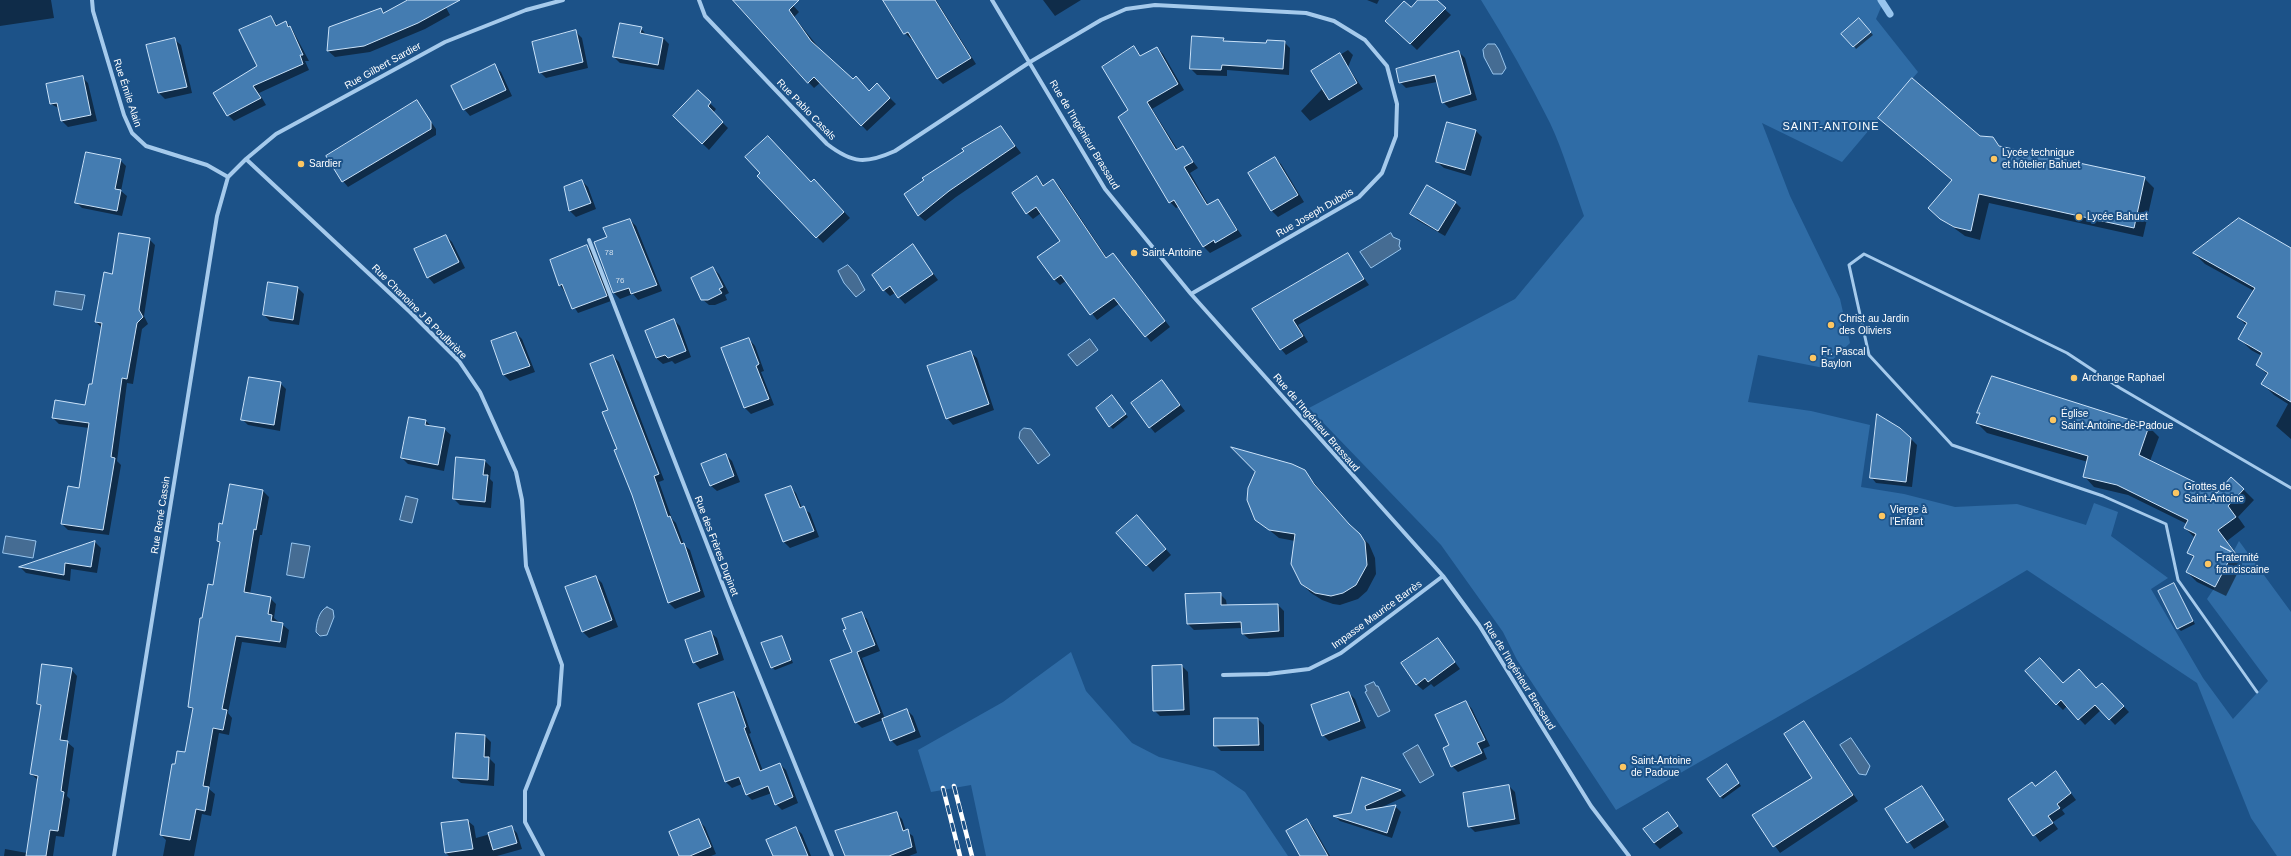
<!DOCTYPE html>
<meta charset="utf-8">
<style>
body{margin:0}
canvas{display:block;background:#1c5288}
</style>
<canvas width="2291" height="856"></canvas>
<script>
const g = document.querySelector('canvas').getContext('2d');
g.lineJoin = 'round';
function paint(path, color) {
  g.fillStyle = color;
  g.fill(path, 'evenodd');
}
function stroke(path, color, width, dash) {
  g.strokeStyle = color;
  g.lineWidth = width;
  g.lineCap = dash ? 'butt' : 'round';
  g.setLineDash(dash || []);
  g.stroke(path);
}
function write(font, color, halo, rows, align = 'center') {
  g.font = font + ' Helvetica,sans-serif';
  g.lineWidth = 4;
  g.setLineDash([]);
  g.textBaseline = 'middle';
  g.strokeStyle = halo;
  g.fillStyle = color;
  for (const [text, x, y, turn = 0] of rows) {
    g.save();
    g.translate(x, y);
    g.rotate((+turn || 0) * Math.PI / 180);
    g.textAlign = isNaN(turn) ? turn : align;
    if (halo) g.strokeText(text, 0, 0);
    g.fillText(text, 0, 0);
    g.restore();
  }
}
const green = new Path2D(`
 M1481,0H1884L1876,19L1918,72L1842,162L1762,123L1790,196L1840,299L1850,343L1824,368L1758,355L1748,402L1811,411L1870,425L1861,487L1904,494L1955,507L2017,504L2086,525L2094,503L2118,512L2111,536L2168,578L2151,589L2203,678L2233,719L2268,681L2207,599L2215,587L2239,541L2291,612V856H2277L2251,818L2197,683L2027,570L1856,672L1616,810L1517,660L1503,632L1441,545L1309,408L1515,299L1584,216C1573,185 1564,153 1550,123C1529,81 1506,40 1481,0Z
 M1071,652L1086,691L1132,743L1159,757L1214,771L1245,792L1288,856H986L971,785L931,792L918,750L1003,702Z`);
const water = new Path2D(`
 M1488,44H1495L1499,50L1506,68L1502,74H1493L1484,57L1483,50Z
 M1391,233L1393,237L1400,240L1399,246L1401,249L1371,268L1360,252Z
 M848,265L857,275L865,290L856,297L844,283L838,271Z
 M56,291L85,295L82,310L54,305Z
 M1090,339L1098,350L1077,366L1068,355Z
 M1024,428L1031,429L1050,455L1038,464L1019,438L1020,432Z
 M406,496L418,499L412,523L400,520Z
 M6,536L36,541L33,558L3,553Z
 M292,543L310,546L304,578L287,575Z
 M327,607L333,610L334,617L327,635L320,636L316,632C316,624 319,610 327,607Z
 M1374,682L1376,686H1378L1390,711L1378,717L1365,692L1367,691L1365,686Z
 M1851,738L1870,766L1866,775L1859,774L1840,745Z
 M1418,745L1434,775L1420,783L1403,754Z`);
const shadow = new Path2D(`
 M0,0H51L54,18L0,26Z
 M410,0H442L450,15L425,29L370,52L335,57L328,51L330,28L381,9L385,13Z
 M739,0H788L799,12L794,17L828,59L870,92L883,91L896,104L867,131L821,82L814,88L786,59L788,57Z
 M884,0H936L976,64L943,84L937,78L913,38L911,39L905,33Z
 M1043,0H1081L1055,16Z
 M1367,0H1379L1377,4Z
 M1420,0H1435L1451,15L1417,50L1387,21L1411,8Z
 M271,17L278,26L286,22L292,29L309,61H305L309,70L259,93L266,105L234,121L228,115L258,66Z
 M1862,22L1873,35L1856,49L1854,46Z
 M641,28L647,36L663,38L669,44L664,70L620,63L614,57Z
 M576,32L582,38L588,68L546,78L540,72Z
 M174,39L181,45L192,93L165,99L159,93Z
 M1223,39L1226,42L1267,45L1284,42L1290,48L1289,75L1227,70V76L1197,75L1191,69Z
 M1134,47L1141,56L1157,48L1163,54L1184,90L1152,109L1178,150L1182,147L1198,168L1190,173L1209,206L1218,200L1242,236L1210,253L1204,247L1180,206L1176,208L1170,202L1120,117L1130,111Z
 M1348,50L1353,55L1348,67L1363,89L1310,121L1301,111L1323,88L1313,71Z
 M1459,52L1465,58L1477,100L1449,108L1443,102L1437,82L1406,88L1400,82Z
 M494,66L501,72L512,96L470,116L464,109L453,87Z
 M82,77L88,83L97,121L68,127L62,121L60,109L51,104Z
 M698,92L716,109L713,113L728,128L709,150L674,116Z
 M417,102L436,129V135L348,187L343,181Z
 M1001,127L1021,153L956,197L925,221L918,215L965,151L964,149Z
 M1889,127L1992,138L2001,147L2144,178L2154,188L2143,237L1989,203L1980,240L1965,236L1939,217L1953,181Z
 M1476,131L1482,137L1471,176L1444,168L1437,162Z
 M1275,158L1281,164L1304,202L1278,217L1272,211L1249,173Z
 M120,160L126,166L121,191L127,196L122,216L82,208L76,202Z
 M758,176L811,183L814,180L850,218L823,243Z
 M1037,178L1045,186L1053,180L1059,186L1107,258L1118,260L1170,327L1151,342L1120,303L1097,320L1067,280L1060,285L1054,279L1061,241L1041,213L1033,219L1027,213Z
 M582,181L588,187L596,209L576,217L570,211L565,188Z
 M1455,202L1461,208L1445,236L1417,220L1411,213Z
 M630,220L636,226L662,291L638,300L633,294L620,299L614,293L595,243L608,238Z
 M446,236L452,242L465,268L434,284L428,277Z
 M149,239L155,245L144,316L148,324L142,329L133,384L127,383L117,461L121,465L109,535L68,530L62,524L79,489L89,428L59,424L53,418L86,406L92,386L102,328L96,322L113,275Z
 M587,246L592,251L611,301L578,313L560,285Z
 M913,246L938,280L905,304L895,293L890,296L884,290Z
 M2291,249V439L2276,426L2288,404L2274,395L2263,384L2268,375L2257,365L2262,356L2251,350L2240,339L2247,326L2238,317L2254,291L2205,264L2194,253Z
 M1348,255L1369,285L1298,325L1308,342L1286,355L1281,349L1277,295Z
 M713,268L719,274L729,293L725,295L727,300L715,305H709L702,299Z
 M298,288L304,294L299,325L270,321L264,315Z
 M674,320L680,326L691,357L675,364L672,361L663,364L656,358L646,331Z
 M516,333L522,339L535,372L510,381L504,375L492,341Z
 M749,339L755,346L764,371L761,372L774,405L751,414L745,408L723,349Z
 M970,352L977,358L994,410L953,425L947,418Z
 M613,356L619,362L664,480L659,482L672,519L676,523L684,545L690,550L705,597L675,609L669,603L618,450L610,410Z
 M1993,377L2149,427L2159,437L2150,461L2217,494L2231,479L2244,490L2254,500L2238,517L2245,527L2227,541L2243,562L2238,560L2242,564L2226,596L2197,582L2187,572L2194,558L2188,552L2195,538L2185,528L2187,524L2128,495L2094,487L2084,476L2088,462L1987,433L1977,423L1980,414L1979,412Z
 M1162,381L1185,411L1155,433L1150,427Z
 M280,383L286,389L280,431L248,425L242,419Z
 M1112,396L1128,417L1113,429L1110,426Z
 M426,421L432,427L444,429L451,435L444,471L408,464L402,458Z
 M1900,428L1917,445L1912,487L1876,483L1871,477Z
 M726,455L732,461L740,482L717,491L710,485Z
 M457,458L485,461L491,467L490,479L493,482L491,508L460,505L454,499Z
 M1310,478L1354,530L1369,544L1375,558L1376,574L1367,591L1358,599L1340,605L1333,604L1322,600L1311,593L1302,584L1295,541L1279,538L1256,519Z
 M231,485L263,491L269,497L262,535H260L250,594L270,598L276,604L274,618L289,630L286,648L242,642L228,713L232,718L229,735L219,733L209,789L215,794L211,816L202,814L194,856H163L166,840L161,835L175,765L186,753L194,711L189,707L203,619L214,586L221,544L218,541L223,525Z
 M790,487L796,493L802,508L810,513L819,537L790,548L784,542L766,496Z
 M1143,523L1171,555L1153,572L1118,533Z
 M95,542L101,548L97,573L71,569L70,581L26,573L21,568Z
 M596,577L602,583L618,627L589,638L583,632Z
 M2173,585L2195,624L2181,631L2178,628Z
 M1220,594L1226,600L1227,606L1278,605L1284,611V637L1249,639L1242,633V628L1194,630L1188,624Z
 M861,613L867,619L880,651L862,658L885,719L907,710L913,716L921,737L897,746L891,740L883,720L862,728L856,722L854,652L847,629Z
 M710,632L717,638L724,660L700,669L694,662Z
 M782,637L793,663L775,670L772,667Z
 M1438,639L1460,669L1434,687L1431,684L1423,690L1416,684Z
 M1182,666L1188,672L1190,715L1160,716L1154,710L1153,667Z
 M71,669L77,676L67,742L74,748L67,796L70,799L64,837L56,836L53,856H4L5,849L27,853L38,780L31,774L41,707L38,704Z
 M2063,684L2108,690L2129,712L2115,725L2101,710L2085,725L2067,706L2063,710L2057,704Z
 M734,693L739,699L751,733L749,734L763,771L780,764L786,770L798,803L782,810L776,804L772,793L752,800L747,795L742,784L732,788L726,782L699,705Z
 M1349,693L1355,699L1366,728L1329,741L1323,735Z
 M1466,702L1472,709L1490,746L1483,749L1487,759L1458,772L1452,766L1450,745Z
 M1258,719L1264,725V751H1221L1215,745Z
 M1804,722L1858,801L1780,853L1753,815L1814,778Z
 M485,736L491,742L490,759L495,764L494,786L461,783L454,777Z
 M1729,768L1741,786L1723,799L1720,796Z
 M2056,773L2076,800L2062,810L2065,814L2053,822L2058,829L2040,842L2009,799L2032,783L2036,787Z
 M1363,778L1401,790L1406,796L1380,808L1395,806L1401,812L1392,838L1340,821L1335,816L1351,814Z
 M1509,786L1515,792L1520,824L1475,832L1469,826Z
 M1922,788L1949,827L1914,849L1887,809Z
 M896,813L902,819L906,831L913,836L917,853L909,856H849Z
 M1668,814L1683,833L1660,849L1654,843Z
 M1307,820L1313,827L1330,856H1301Z
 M468,821L474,826L476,838L512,828L517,833L522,849L497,856H449L446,853L442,824Z
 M699,821L705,827L716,854L711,856H680Z
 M796,828L802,834L811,856H774Z`);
const stream = new Path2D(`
 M1881,0L1890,14`);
const building = new Path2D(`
 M408,0H460L418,23L364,46L327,51L329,27L381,8L383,13Z
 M733,0H799L789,10L811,41L853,79L856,76L869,91L877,83L890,98L861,126L814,77L808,83Z
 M883,0H935L971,58L937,79L908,32L904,34Z
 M1418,0H1437L1446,8L1410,44L1385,21L1404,1L1411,7Z
 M271,16L276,26L286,21L288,27L290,26L303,55H300L303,64L253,86L261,98L227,116L213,93L257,66L239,30Z
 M1859,18L1871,32L1853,47L1841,34Z
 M620,23L642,27L640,33L663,38L658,65L613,57Z
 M576,30L583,62L539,73L532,42Z
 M1192,36L1224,38L1223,41L1266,43L1267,40L1285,41L1283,69L1222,65L1221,70L1190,69Z
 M175,38L187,87L158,93L146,45Z
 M1134,46L1140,56L1157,47L1178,84L1147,102L1176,150L1183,146L1193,162L1184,167L1207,205L1218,199L1237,230L1215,243L1214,240L1203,247L1174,200L1169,203L1118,117L1128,110L1102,67Z
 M1459,51L1471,94L1442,103L1435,75L1399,83L1396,69Z
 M1340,53L1357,83L1329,100L1311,71Z
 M495,64L506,90L463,110L451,86Z
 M83,76L91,115L61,121L57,103L50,104L46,84Z
 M1912,78L1980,136L1993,137L1999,146L2145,177L2134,228L1979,194L1971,231L1954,227L1940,219L1928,208L1952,180L1878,118Z
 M698,90L711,102L708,106L723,122L702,144L673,116Z
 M417,100L431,122V129L342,182L326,156Z
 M1447,122L1476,130L1465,170L1436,162Z
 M1001,126L1015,146L949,191L918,216L904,194L924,180L922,178L964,151L962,149Z
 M768,136L811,182L814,179L844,212L816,238L757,176L760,173L745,157Z
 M86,152L121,159L115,189L121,190L117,211L75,203Z
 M1275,157L1298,195L1271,211L1248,173Z
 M1037,176L1043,186L1053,179L1106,258L1113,253L1165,321L1145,337L1114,298L1090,315L1061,275L1054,280L1037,257L1060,241L1036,207L1026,214L1012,193Z
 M582,180L591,203L569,211L564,187Z
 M1427,185L1456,202L1438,231L1410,214Z
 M2239,218L2291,248V402L2261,384L2268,373L2256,365L2262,353L2238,339L2247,323L2237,317L2255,288L2193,253Z
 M630,219L657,285L631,294L629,288L613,293L594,242L607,237L603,228Z
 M119,233L150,238L139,310L143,317L137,323L127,379L122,378L111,457L115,458L103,530L61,524L68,486L79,488L89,423L52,418L55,400L85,405L89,384H92L102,323L95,322L104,272L112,274Z
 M446,235L459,262L427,278L414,249Z
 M913,244L933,274L898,298L890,286L883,291L872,275Z
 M587,245L607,296L572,309L562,284L559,286L550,260Z
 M1348,253L1364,279L1293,320L1303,336L1280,350L1252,309Z
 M713,267L723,287L719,289L722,293L708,300H701L691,278Z
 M268,282L298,287L293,320L263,315Z
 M674,319L686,351L668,358L665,355L656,358L645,331Z
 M516,332L530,366L503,375L491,341Z
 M749,338L759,364L756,366L769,399L744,408L721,348Z
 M971,351L989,404L946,419L927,366Z
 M613,355L659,474L654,476L668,517L670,516L681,544L684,543L700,591L668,603L632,495L614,450L617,449L602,412L608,410L590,364Z
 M1992,376L2149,426L2139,455L2217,493L2231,477L2244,489L2228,506L2236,517L2218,530L2236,554L2220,546L2233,553L2215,587L2186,572L2194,556L2187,553L2196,534L2184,528L2188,520L2117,485L2083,477L2088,456L1976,423L1980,413H1977Z
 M249,377L281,382L274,425L241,420Z
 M1162,380L1180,405L1149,428L1131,403Z
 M1112,395L1126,414L1109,427L1096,408Z
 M1877,414L1900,428L1911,438L1906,482L1870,478Z
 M409,417L426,420L425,425L445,428L438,465L401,458Z
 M1231,447L1292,464L1305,470L1314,484L1349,524L1360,534L1365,542L1367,565L1356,585L1343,593L1331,596L1315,593L1301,584L1291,564L1295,534L1269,530L1255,520L1247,500L1248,488L1255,472Z
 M726,454L734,476L710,486L701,464Z
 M456,457L485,460L483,475H488L485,502L453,499Z
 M230,484L263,490L256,530L254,529L244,592L271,597L268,614L272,615L271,621L283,623L280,642L236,636L222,709L227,710L223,730L213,728L203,786L209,787L205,811L196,809L190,840L160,835L172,764H175L177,751L185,752L193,708L188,707L200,618H202L208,584L213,585L220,542L217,541L219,523L222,524Z
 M791,486L800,508L804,506L814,531L783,542L765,495Z
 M1137,515L1166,549L1146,566L1116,533Z
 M95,541L91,567L65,563L64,575L19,567Z
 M596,576L612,620L582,632L565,587Z
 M2174,583L2193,621L2177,629L2158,591Z
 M1221,593V605L1278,604L1279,631L1242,634L1241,622L1187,624L1185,594Z
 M862,612L875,645L857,652L880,713L855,723L830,660L852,652L843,630L846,629L842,619Z
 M711,631L718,654L693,663L685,640Z
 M782,636L791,660L771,668L761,643Z
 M1438,638L1455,662L1428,682L1425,678L1416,685L1401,663Z
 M2040,658L2063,683L2079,669L2096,688L2102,683L2124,706L2109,720L2095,705L2078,720L2061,700L2056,705L2025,671Z
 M42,664L72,668L60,740L68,741L61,791L64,792L58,831L50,830L46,856H26L38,776L30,774L41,705L37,704Z
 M1182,665L1184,710L1153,711L1152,666Z
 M734,692L746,727L744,728L760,771L780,763L793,797L775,805L768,786L746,795L739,777L725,782L698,704Z
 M1349,692L1360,721L1322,736L1311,705Z
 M1466,701L1485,740L1477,743L1482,753L1451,767L1443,748L1449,745L1435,715Z
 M907,709L915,731L890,741L882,719Z
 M1214,718H1258L1259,745L1214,746Z
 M1804,721L1853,795L1773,847L1752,815L1812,778L1784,734Z
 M456,733L485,735L484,757H489L488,780L453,778Z
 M1727,764L1739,783L1720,797L1707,779Z
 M2056,771L2071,793L2057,804L2060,808L2048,816L2053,823L2033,836L2008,799L2032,782L2035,786Z
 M1362,777L1401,790L1365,806L1366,810L1396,805L1387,833L1333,816L1351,813Z
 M1509,785L1515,819L1468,827L1463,793Z
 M1922,786L1944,820L1907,843L1885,809Z
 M897,812L903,831L908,829L912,847L889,856H845L835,831Z
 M1668,812L1678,826L1654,843L1643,829Z
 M699,819L711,847L690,856H679L669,832Z
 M1307,819L1328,856H1300L1286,831Z
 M468,820L473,849L445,853L441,823Z
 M512,826L517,843L493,850L488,833Z
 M796,827L808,856H773L766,840Z`);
const lane = new Path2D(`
 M2257,692L2178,580L2166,524L2103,496L1952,445L1869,355L1849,265L1864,254L2067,353L2120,388L2291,488`);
const street = new Path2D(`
 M92,0L93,11L124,115L132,133L146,146L207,165L228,177
 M699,0L705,16L827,144C853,164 866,164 895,151L1030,62L1101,20L1126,9L1155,5L1306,13L1334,21L1365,40L1387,66L1397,104L1396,136L1382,173L1359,197L1191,294
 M992,0L1105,189L1191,294L1443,576L1479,625L1591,806L1629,856
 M246,159L410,312L459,361L480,392L516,472L522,500L526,566L562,665L559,705L525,791V822L543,856
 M589,240L731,606L832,856
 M1223,675L1268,674L1309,669L1341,653L1443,576
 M114,856L217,216L228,177L246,159L276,134L445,42L526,10L563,0`);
const rail = new Path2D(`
 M954,786L972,856
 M943,788L960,856`);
const markers = [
 [1994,159,4,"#fcc662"],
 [301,164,4,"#fcc662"],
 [2079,217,4,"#fcc662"],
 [1134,253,4,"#fcc662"],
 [1831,325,4,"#fcc662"],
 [1813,358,4,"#fcc662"],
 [2074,378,4,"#fcc662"],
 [2053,420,4,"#fcc662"],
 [2176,493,4,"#fcc662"],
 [1882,516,4,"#fcc662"],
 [2208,564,4,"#fcc662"],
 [1623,767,4,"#fcc662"]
];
const numberNames = [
 ["78",609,253],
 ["76",620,281]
];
const streetNames = [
 ["Rue Gilbert Sardier",383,66,-29],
 ["Rue Émile Alain",127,93,72],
 ["Rue Pablo Casals",806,110,46],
 ["Rue de l'Ingénieur Brassaud",1084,135,59],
 ["Rue Joseph Dubois",1315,213,-30],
 ["Rue Chanoine J B Poulbrière",419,312,45],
 ["Rue de l'Ingénieur Brassaud",1316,423,49],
 ["Rue René Cassin",161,515,-81],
 ["Rue des Frères Dupinet",716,546,69],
 ["Impasse Maurice Barrès",1377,615,-36],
 ["Rue de l'Ingénieur Brassaud",1519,676,58]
];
const poiNames = [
 ["Lycée technique",2002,153],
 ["et hôtelier Bahuet",2002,165],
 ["Sardier",309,164],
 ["Lycée Bahuet",2087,217],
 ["Saint-Antoine",1142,253],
 ["Christ au Jardin",1839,319],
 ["des Oliviers",1839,331],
 ["Fr. Pascal",1821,352],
 ["Baylon",1821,364],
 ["Archange Raphael",2082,378],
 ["Église",2061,414],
 ["Saint-Antoine-de-Padoue",2061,426],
 ["Grottes de",2184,487],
 ["Saint-Antoine",2184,499],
 ["Vierge à",1890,510],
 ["l'Enfant",1890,522],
 ["Fraternité",2216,558],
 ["franciscaine",2216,570],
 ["Saint-Antoine",1631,761],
 ["de Padoue",1631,773]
];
const neighbourhoodNames = [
 ["SAINT-ANTOINE",1831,127]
];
paint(green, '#2f6ca6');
paint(water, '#456c93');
stroke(water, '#98c5ee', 1);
paint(shadow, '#0007');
stroke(stream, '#98c5ee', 7);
paint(building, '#447cb1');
stroke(building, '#cae2f9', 1);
stroke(lane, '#a5caec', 3);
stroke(street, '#a5caec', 4);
stroke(rail, '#fff', 4.5);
stroke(rail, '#1c5288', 3, [9]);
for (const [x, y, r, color] of markers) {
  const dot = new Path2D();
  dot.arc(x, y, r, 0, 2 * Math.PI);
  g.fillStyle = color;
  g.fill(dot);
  stroke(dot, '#1c5288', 1.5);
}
write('8px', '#d0deec', null, numberNames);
write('10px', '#fff', '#1c5288', streetNames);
write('10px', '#fff', '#1c5288', poiNames, 'left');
g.letterSpacing = '1px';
write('11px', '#fff', '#1c5288', neighbourhoodNames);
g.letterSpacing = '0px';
</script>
